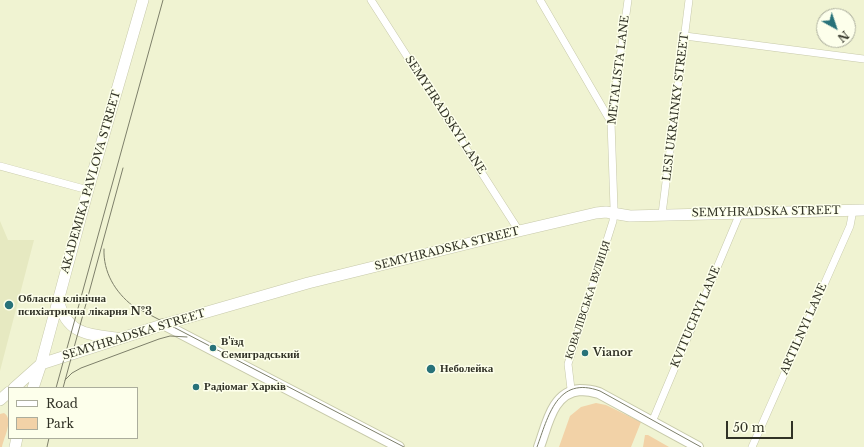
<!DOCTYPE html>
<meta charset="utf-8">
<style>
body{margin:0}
#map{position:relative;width:864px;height:447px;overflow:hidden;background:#f0f3d2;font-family:"Libre Baskerville",serif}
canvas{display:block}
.legend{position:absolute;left:8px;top:387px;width:130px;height:52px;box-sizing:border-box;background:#fdffeb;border:1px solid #abad9c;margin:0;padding:5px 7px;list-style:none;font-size:12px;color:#313226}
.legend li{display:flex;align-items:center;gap:8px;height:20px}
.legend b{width:20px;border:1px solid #abad9c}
.north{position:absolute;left:816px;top:8px;width:40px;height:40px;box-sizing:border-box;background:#fdffeb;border:1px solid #abad9c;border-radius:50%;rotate:140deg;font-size:11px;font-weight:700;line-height:16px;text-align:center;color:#313226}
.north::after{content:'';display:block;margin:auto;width:14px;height:18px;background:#287279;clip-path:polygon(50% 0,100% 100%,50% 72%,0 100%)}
.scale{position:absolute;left:726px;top:421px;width:67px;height:18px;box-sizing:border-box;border:2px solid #313226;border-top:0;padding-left:5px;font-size:12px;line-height:14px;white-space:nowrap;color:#313226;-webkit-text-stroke:3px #fdffeb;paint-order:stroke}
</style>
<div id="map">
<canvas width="864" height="447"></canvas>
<ul class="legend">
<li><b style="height:5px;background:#fff"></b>Road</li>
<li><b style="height:11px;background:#f2d2a7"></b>Park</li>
</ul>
<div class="north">N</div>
<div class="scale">50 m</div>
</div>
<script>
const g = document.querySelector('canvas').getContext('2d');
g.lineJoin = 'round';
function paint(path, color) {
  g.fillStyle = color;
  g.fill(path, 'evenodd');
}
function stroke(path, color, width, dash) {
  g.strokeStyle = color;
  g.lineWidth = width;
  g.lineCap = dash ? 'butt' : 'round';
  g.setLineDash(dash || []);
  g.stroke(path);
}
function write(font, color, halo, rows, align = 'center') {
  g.font = font + ' "Libre Baskerville",serif';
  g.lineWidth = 3;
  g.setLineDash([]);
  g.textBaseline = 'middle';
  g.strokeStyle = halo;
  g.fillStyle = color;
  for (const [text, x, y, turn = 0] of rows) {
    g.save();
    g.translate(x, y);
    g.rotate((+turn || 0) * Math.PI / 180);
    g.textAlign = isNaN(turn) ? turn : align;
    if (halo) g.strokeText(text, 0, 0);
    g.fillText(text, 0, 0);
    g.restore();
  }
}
const built = new Path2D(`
 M0,221L8,240H34L0,371Z`);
const green = new Path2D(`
 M596,403L606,405L641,422L631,447H559L570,416L581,407Z
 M4,413C14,419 4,437 2,447H0V414Z
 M645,435H648L669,447H643Z`);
const minor = new Path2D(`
 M371,0L519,231
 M540,0L611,122
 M685,36L864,59
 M0,166L88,190
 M662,214L689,0
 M573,391L571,389L568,364L613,221L614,208L611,122L628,0
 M652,422L740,213
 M752,447L850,226L853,210`);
const secondary = new Path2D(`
 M163,324L399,447
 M539,447C547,426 552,392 580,390C586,390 593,391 599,393L698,447`);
const primary = new Path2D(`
 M58,300C67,334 86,334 116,338
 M14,388L41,364L162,325L308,283L519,231L596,213L606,212L630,216L864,210
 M33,388L41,364L88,190L143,0
 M0,400L9,392
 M15,447L17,438`);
const tram = new Path2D(`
 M104,249C103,272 115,292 133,306L404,447
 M65,380L72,373L81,368L159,339L170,336L187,337
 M56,388L163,0
 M63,388L123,168
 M47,447L49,438
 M537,447C548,417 557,375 600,391L701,447`);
const markers = [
 [9,305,5,"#287279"],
 [213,348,4,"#287279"],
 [585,353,4,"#287279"],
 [431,369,5,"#287279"],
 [196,387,4,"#287279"]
];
const streetNames = [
 ["METALISTA LANE",619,70,-83],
 ["LESI UKRAINKY STREET",676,107,-83],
 ["SEMYHRADSKYI LANE",445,115,57],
 ["AKADEMIKA PAVLOVA STREET",91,182,-74],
 ["SEMYHRADSKA STREET",766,212,-1],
 ["SEMYHRADSKA STREET",447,249,-14],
 ["КОВАЛІВСЬКА ВУЛИЦЯ",588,300,-72],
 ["KVITUCHYI LANE",696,317,-67],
 ["ARTILNYI LANE",804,329,-66],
 ["SEMYHRADSKA STREET",134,335,-17]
];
const poiNames = [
 ["Обласна клінічна",18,299],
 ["психіатрична лікарня №3",18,312],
 ["В'їзд",221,342],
 ["Семиградський",221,355],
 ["Vianor",593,353],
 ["Неболейка",440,369],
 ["Радіомаг Харків",204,387]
];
paint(built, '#e6e9c1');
paint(green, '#f2d2a7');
stroke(minor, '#c7c9aa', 8);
stroke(secondary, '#c7c9aa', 12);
stroke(primary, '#c7c9aa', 12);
stroke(minor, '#fff', 7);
stroke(secondary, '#fff', 10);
stroke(primary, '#fff', 11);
stroke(tram, '#7d7f6a', 1);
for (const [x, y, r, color] of markers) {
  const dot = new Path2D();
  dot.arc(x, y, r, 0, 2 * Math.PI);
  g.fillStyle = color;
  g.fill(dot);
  stroke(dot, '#fdffeb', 1.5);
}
write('11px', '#313226', '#fdffeb', streetNames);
write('bold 11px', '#313226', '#fdffeb', poiNames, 'left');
</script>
